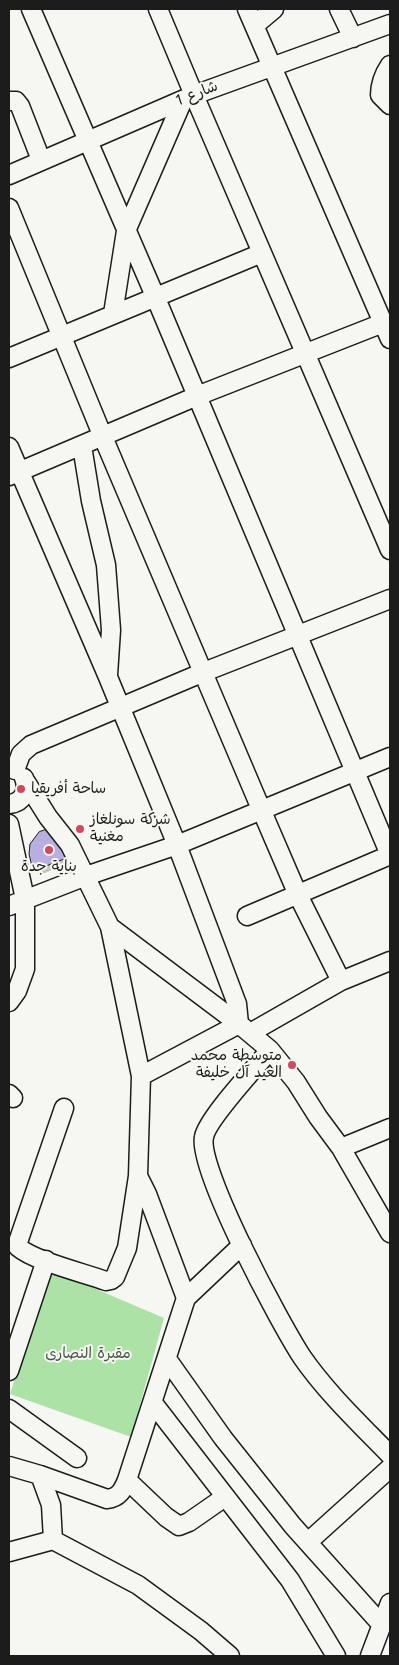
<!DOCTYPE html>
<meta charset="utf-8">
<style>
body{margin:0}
#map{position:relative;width:399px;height:1665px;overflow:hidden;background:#f6f6f2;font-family:"Shantell Sans",sans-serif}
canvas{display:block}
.frame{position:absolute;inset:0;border:10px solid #1c1c1c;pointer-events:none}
</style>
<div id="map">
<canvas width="399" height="1665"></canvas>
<div class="frame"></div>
</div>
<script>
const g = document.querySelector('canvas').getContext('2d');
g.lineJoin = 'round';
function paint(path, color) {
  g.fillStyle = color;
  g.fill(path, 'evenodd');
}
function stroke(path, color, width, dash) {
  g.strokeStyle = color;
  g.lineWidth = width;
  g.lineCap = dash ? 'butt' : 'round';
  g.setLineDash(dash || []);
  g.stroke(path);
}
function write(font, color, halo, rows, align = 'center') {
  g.font = font + ' "Shantell Sans","Playpen Sans Arabic",sans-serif';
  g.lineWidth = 4;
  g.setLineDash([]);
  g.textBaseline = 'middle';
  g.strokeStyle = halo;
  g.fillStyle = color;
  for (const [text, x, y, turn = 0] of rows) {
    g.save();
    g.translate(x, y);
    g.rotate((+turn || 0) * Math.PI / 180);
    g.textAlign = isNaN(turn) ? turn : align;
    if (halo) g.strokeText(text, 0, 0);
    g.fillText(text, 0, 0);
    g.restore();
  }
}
const green = new Path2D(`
 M49,1269L164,1318L131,1437L10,1394Z`);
const shadow = new Path2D(`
 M39,833L74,862L39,875L35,870Z`);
const building = new Path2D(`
 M51,828L72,856L33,871L29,854L30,844L39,832Z`);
const minor = new Path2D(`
 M31,9L155,296L390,855
 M158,9L194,95L390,550
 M247,9L390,339
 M339,9L353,38
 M255,25L274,9
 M390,65C384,74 380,83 380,95L390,105
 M9,101H16L20,106L41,160
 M9,175L194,95L390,24
 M9,208L103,437L261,809L298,895L341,981
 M113,314L126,231L183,100
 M9,358L262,253
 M82,446L91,501L106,565L111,630L108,675
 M9,447L108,677L177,845L237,1004L239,1024L141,1076
 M9,476L197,396L383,323
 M15,770L21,754L31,745L204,672L390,599
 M26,782L48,817L70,845L110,927L141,1076L138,1176L127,1248L115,1277L111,1280L106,1281C84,1273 34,1261 18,1247V1242L64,1108
 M9,804C23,803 29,790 24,778
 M9,824L25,899V969L17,991L9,1002
 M9,906L86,876L177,845L390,757
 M247,916L390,855
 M110,927L239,1024L270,1050L296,1082L318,1117L341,1148L390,1233
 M250,1033L341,981L390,961
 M270,1050C256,1067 207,1119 204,1137C197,1169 281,1325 302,1357C327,1393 360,1424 390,1455
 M9,1094L13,1098
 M341,1148L390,1128
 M138,1176L147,1194L186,1298
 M167,1359L223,1438L293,1526L381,1624
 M9,1371L46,1260
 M153,1403L290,1580L336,1656
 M9,1409L77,1458
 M9,1466L40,1475L51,1505L53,1540
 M40,1475L107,1499C119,1498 123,1490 127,1480L186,1298L242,1245
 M127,1480L166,1517L179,1526L189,1522L225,1497
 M308,1542L390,1468
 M9,1552L53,1540L138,1585L201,1631L230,1656
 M370,1656L390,1603`);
const markers = [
 [21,789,5,"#d1495b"],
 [80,829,5,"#d1495b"],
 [49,850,5,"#d1495b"],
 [292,1065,5,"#d1495b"]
];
const streetNames = [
 ["شارع 1",197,94,-22]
];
const poiNames = [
 ["ساحة أفريقيا",31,789],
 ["شركة سونلغاز",90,820],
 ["مغنية",90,837],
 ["بناية جدة",49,867,"center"],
 ["متوسطة محمد",282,1056,"right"],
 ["العيد آل خليفة",282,1073,"right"]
];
const parkNames = [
 ["مقبرة النصارى",88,1354]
];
paint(green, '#ace2a5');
paint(shadow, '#0003');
paint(building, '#b8afe0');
stroke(building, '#1c1c1c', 1);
stroke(minor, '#1c1c1c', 21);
stroke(minor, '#f6f6f2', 18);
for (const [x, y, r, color] of markers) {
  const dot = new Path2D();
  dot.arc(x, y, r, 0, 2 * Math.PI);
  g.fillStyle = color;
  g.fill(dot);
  stroke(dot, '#f6f6f2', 2);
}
write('15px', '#1c1c1c', '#f6f6f2', streetNames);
write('15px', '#1c1c1c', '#f6f6f2', poiNames, 'left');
write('15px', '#475745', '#f6f6f2', parkNames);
</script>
